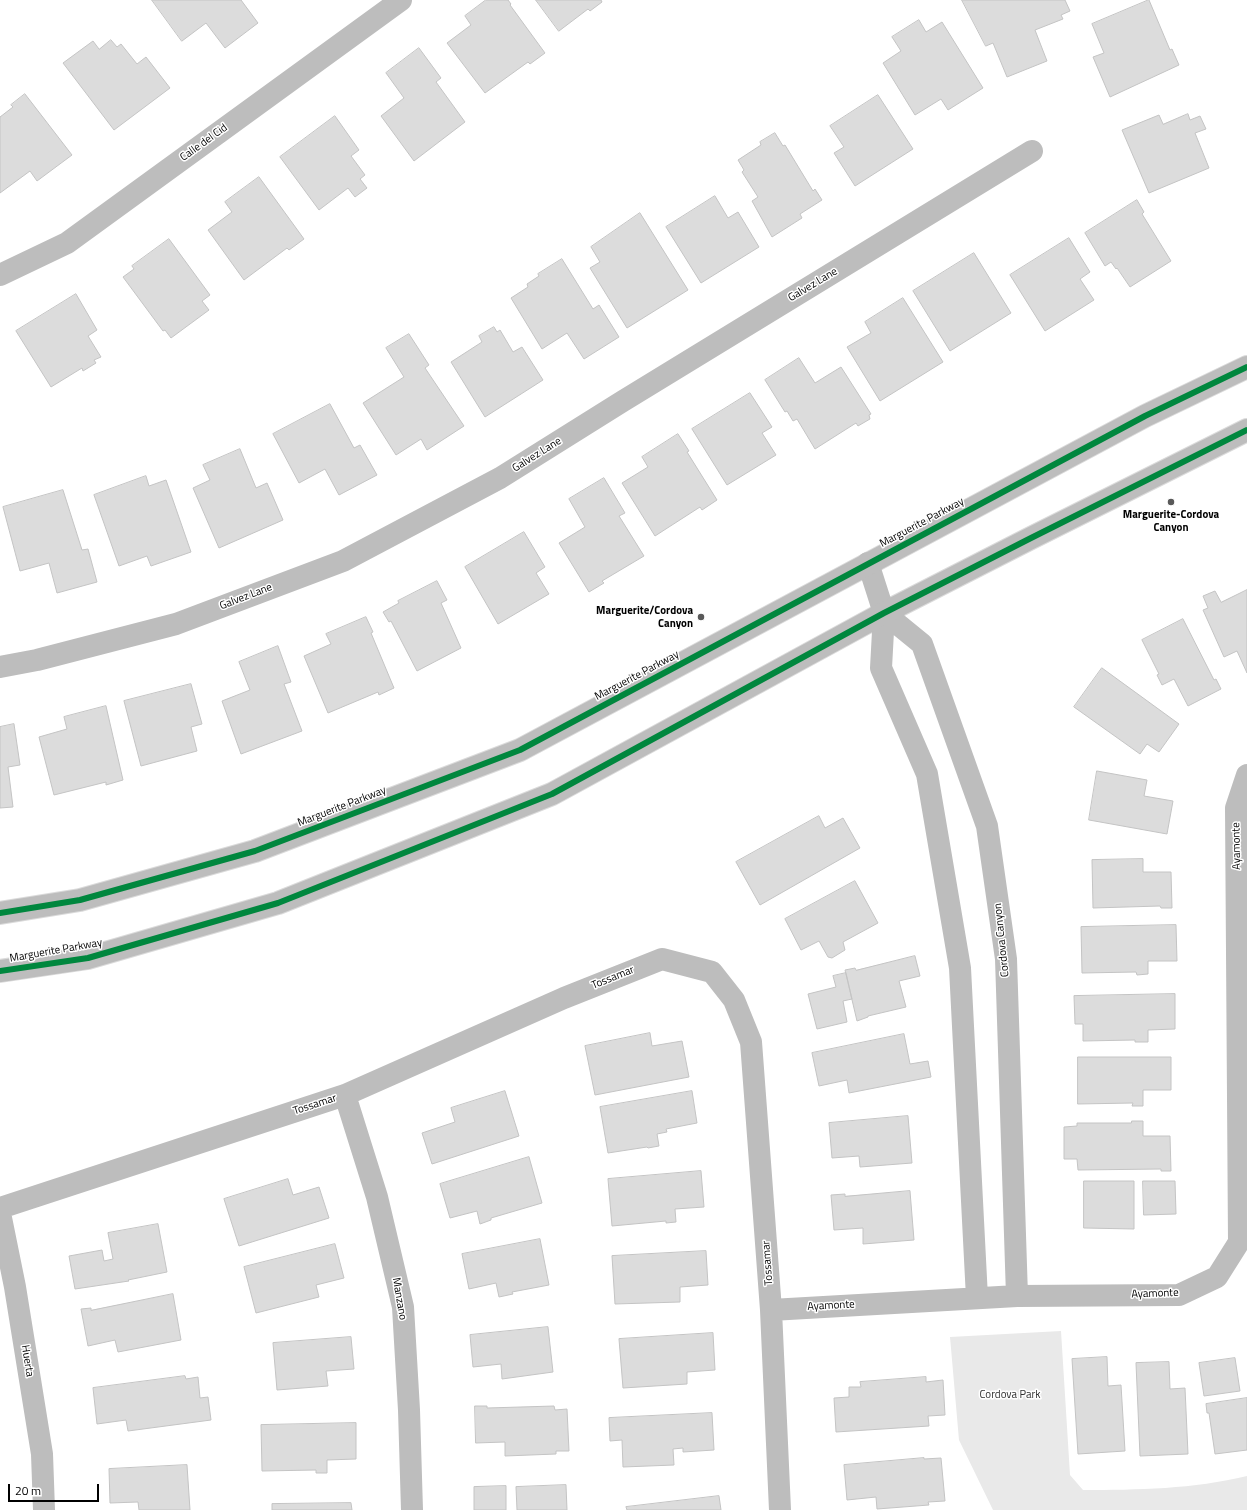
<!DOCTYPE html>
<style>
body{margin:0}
#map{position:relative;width:1247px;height:1510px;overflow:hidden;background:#fff;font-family:"Titillium Web",sans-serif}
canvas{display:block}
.scale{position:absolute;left:8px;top:1484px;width:91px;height:18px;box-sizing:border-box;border:2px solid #000;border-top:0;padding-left:5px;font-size:12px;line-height:14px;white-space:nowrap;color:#000;-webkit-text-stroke:3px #fff;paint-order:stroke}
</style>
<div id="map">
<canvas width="1247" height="1510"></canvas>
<div class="scale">20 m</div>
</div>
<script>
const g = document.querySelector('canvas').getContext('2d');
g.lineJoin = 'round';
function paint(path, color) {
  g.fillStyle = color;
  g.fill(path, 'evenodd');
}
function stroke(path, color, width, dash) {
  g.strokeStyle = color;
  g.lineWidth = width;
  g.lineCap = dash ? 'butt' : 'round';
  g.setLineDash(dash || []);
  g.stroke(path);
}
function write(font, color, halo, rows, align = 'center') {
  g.font = font + ' "Titillium Web",sans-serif';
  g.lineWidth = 3;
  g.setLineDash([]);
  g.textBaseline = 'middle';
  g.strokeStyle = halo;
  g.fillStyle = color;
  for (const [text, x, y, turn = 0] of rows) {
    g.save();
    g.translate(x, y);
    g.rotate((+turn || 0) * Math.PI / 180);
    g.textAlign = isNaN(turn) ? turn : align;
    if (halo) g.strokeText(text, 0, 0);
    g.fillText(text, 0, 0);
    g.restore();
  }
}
const green = new Path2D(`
 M1061,1331L1070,1475L1083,1490C1137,1490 1194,1489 1247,1476V1510H993L959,1440L950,1337Z`);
const building = new Path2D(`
 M152,0H241L258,23L225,48L206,23L182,41Z
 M486,0H508L511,4L510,5L545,53L530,64L528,62L485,93L447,43L471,25L465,16Z
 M536,0H601L602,2L590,11L588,9L559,31Z
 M962,0H1065L1070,11L1061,15L1063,19L1035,30L1047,61L1007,77L993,43L986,46Z
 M1149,0L1170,50L1172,49L1179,65L1110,97L1093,57L1104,53L1092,24Z
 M919,20L926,32L942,22L983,88L948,110L941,99L915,115L883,63L901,51L892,37Z
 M111,40L117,47L121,44L137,64L146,57L170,88L114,130L63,63L93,41L99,49Z
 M419,48L441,78L436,82L465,122L414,161L381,116L404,98L386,73Z
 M25,94L72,155L37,181L30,171L0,193V117L13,107L11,105Z
 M878,95L913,149L855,186L834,153L844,147L830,126Z
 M1188,114L1190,120L1200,116L1206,129L1195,133L1209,168L1149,193L1122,130L1159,115L1163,124Z
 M335,116L359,150L351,156L365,175L360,179L367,188L355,197L348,188L319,210L280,157Z
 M775,133L783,146L785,145L813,191L815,189L822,200L800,214L802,218L772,237L752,201L758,197L742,172L744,170L738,160L761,145L760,142Z
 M259,177L304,239L289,250L287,248L244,280L208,230L232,212L225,202Z
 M715,196L728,218L738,212L759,247L701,283L666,227Z
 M1137,200L1144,212L1142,214L1171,261L1130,287L1117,268L1116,269L1111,262L1105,266L1085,233Z
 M640,213L688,290L627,328L590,268L600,262L591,247Z
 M1069,238L1090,272L1080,279L1094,300L1045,331L1010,275Z
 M169,239L210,295L202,301L209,310L171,338L165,330L163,331L123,277L134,269L132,266Z
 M974,253L1011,313L950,351L913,291Z
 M562,259L593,309L599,305L619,337L584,359L567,333L542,349L511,298L528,287L527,284L539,276L538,274Z
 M76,294L97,330L88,336L101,357L94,360L96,363L83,371L82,368L51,387L16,331Z
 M903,298L943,362L880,401L847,347L871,333L865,322Z
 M494,327L497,332L500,330L513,352L522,347L543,380L485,417L451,362L482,342L479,336Z
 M409,334L429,365L425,368L464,426L427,450L421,439L396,455L363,403L404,377L386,348Z
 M799,358L815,383L841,367L871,414L869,415L870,419L858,426L856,423L815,449L797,419L793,421L787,411L785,412L765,380Z
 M750,393L772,427L762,433L776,455L727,485L692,429Z
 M330,404L354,448L360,445L377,475L339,495L325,469L299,483L273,434Z
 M678,434L689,451L687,452L717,500L702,510L700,507L655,536L622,483L648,467L642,457Z
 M240,449L256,488L267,483L283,520L219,548L193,488L210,480L203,465Z
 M146,476L149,486L166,480L191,552L151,566L147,556L119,566L94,495Z
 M604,478L625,513L619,516L644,556L602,581L604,583L589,592L559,543L585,527L569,499Z
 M63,490L82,550L88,549L97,582L57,593L49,563L20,571L3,507Z
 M524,532L545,567L536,573L549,594L498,624L465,567Z
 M437,581L447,600L441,603L461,648L417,671L391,621L389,622L383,612L399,603L398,601Z
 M1247,590V673L1237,651L1224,657L1203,610L1208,608L1203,596L1215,591L1221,602Z
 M366,617L373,632L371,633L394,688L379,695L378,692L328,713L304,656L331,644L326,634Z
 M1183,619L1214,680L1216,679L1221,689L1188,706L1174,679L1162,685L1157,675L1159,674L1142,640Z
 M278,646L291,682L284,684L302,731L241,754L222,701L250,690L239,662Z
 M1102,668L1179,724L1159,752L1147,744L1140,754L1074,707Z
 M191,684L202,724L191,727L197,751L141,766L124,701Z
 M106,706L123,780L106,785V782L54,795L39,737L67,729L64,717Z
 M14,724L20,765L8,767L13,807L0,808V727Z
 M1097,771L1147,780L1144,796L1173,801L1167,834L1089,820Z
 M819,816L825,828L843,818L860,848L760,905L736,862Z
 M1143,859V872H1171L1172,908H1161L1160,906L1093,908L1092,860Z
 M855,881L878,923L843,942L845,950L832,958L828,957L819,941L801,950L785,919Z
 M1176,925L1177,961H1148V974L1137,975L1136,972L1082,973L1081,927Z
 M915,956L920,976L899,981L906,1007L868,1016V1017L857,1021L845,970L855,968L856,970Z
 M846,973L852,999L843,1001L847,1022L817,1029L808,994L836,987L833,976Z
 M1175,994V1029L1148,1030V1042H1135V1040L1083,1041V1024H1075L1074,996Z
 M650,1033L652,1046L682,1041L689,1077L595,1095L585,1046Z
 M904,1034L910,1064L928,1061L931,1077L849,1093L847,1080L819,1086L812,1053Z
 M1078,1057H1171V1090H1143V1106H1132L1133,1103L1078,1104Z
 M505,1091L519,1136L432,1164L422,1133L455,1122L451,1108Z
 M692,1091L697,1123L666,1129L667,1132L657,1134L659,1146L648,1148L647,1147L608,1153L600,1107Z
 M908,1116L912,1163L860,1167L859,1156L832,1158L829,1123Z
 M1132,1121H1143V1136H1170L1171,1171H1161V1169L1078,1170L1077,1159H1064V1127L1077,1126V1123H1131Z
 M529,1157L542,1203L491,1218V1220L480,1224L477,1211L450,1218L440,1184Z
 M701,1171L704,1207L675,1209L676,1222L666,1223V1221L612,1226L608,1179Z
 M288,1179L293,1195L319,1187L329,1218L239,1246L224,1199Z
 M1084,1181H1134V1229L1084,1228Z
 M1143,1181H1175L1176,1214L1144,1215Z
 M910,1191L914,1240L863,1244V1228L834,1230L831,1195L845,1194V1196Z
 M158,1224L167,1272L128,1280L129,1281L75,1289L69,1256L102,1250L104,1261L113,1259L108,1233Z
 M540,1239L549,1285L512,1292L513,1294L499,1297L496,1283L469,1289L462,1254Z
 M335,1244L344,1278L316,1285L319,1297L256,1313L244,1267Z
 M706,1251L708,1285L680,1287V1302L615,1304L612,1256Z
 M173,1294L181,1340L118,1352L115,1340L88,1346L81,1309L91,1308V1310Z
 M548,1327L553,1372L502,1379L501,1364L473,1367L470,1335Z
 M713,1333L715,1370L687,1372V1384L623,1388L619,1339Z
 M351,1337L354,1369L326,1371L328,1386L277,1390L273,1343Z
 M1107,1357L1108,1386L1121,1385L1125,1451L1078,1454L1072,1359Z
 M1235,1358L1240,1391L1204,1396L1199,1363Z
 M1169,1362L1170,1389L1185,1388L1188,1454L1140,1456L1136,1363Z
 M185,1376L186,1379L198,1377L200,1398L208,1397L211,1420L128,1431L126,1420L97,1424L93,1388Z
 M926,1377V1382L943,1380L945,1415L928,1416L929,1426L836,1432L834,1398L849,1397V1387H861L860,1382Z
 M1247,1398V1450L1215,1454L1209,1413H1207L1206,1404Z
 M475,1406H487V1408L554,1406L555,1410L567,1409L569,1451H556V1454L505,1456V1442L476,1443Z
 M712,1413L714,1450L683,1452V1448L673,1449L674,1465L623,1467L622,1440L610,1441L609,1418Z
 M356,1423V1459L327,1460V1473H316V1470L262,1471L261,1425Z
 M924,1458V1459L941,1458L945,1501L928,1502L929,1505L877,1509L876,1497L847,1500L844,1465Z
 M187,1465L190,1510H139L138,1502L110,1503L109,1469Z
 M566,1485L567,1510H517L516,1487Z
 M506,1486V1510H474V1487Z
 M719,1496L721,1510H627L626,1507Z
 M351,1503L352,1510H272V1504Z`);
const minor = new Path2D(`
 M0,275L67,243L401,0
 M868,563L884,613L881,668L927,774L960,968L977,1298
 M884,613L922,644L987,826L1006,959L1017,1296
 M0,667L37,660L176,624L343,561L500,478L623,401L1032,151
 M345,1095L377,1197L403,1307L409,1410L412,1510
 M0,1208L345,1095L564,998L662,959L712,972L734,1000L751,1042L771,1310L780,1510
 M0,1213L15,1287L42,1454L44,1510
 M771,1310L1017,1296L1179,1295L1217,1277L1239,1242L1236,808L1247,775`);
const major = new Path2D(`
 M0,913L80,900L255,851L520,750L1145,416L1247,367
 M0,971L88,958L278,903L552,794L884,613L1031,538L1247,430`);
const cycleway = new Path2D(`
 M0,913L80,900L255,851L520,750L1145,416L1247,367
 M0,971L88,958L278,903L552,794L884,613L1031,538L1247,430`);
const markers = [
 [1171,502,4,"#595959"],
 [701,617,4,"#595959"]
];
const streetNames = [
 ["Calle del Cid",204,143,-36],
 ["Galvez Lane",813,285,-31],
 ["Galvez Lane",537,455,-32],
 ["Marguerite Parkway",922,523,-28],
 ["Galvez Lane",246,597,-21],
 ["Marguerite Parkway",637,676,-28],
 ["Marguerite Parkway",342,807,-21],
 ["Ayamonte",1237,846,-91],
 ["Cordova Canyon",1002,940,-96],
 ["Marguerite Parkway",56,951,-10],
 ["Tossamar",613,978,-22],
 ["Tossamar",315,1105,-18],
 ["Tossamar",768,1263,-94],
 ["Ayamonte",1155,1294,-2],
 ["Manzano",399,1299,80],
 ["Ayamonte",831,1306,-3],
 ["Huerta",27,1361,81]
];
const poiNames = [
 ["Marguerite-Cordova",1171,515],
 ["Canyon",1171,528],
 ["Marguerite/Cordova",693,611,"right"],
 ["Canyon",693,624,"right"]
];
const parkNames = [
 ["Cordova Park",1010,1395]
];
paint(green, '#e9e9e9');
paint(building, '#dcdcdc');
stroke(building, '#c4c4c4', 1);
stroke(major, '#dbdbdb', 24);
stroke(minor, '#bdbdbd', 22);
stroke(major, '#bdbdbd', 22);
stroke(cycleway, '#00873e', 6);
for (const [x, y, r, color] of markers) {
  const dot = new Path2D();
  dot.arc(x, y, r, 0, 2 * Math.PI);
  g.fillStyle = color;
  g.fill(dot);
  stroke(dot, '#fff', 1.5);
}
write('11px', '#000', '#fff', streetNames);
write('bold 11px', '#000', '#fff', poiNames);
write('11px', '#2e2e2e', '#fff', parkNames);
</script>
